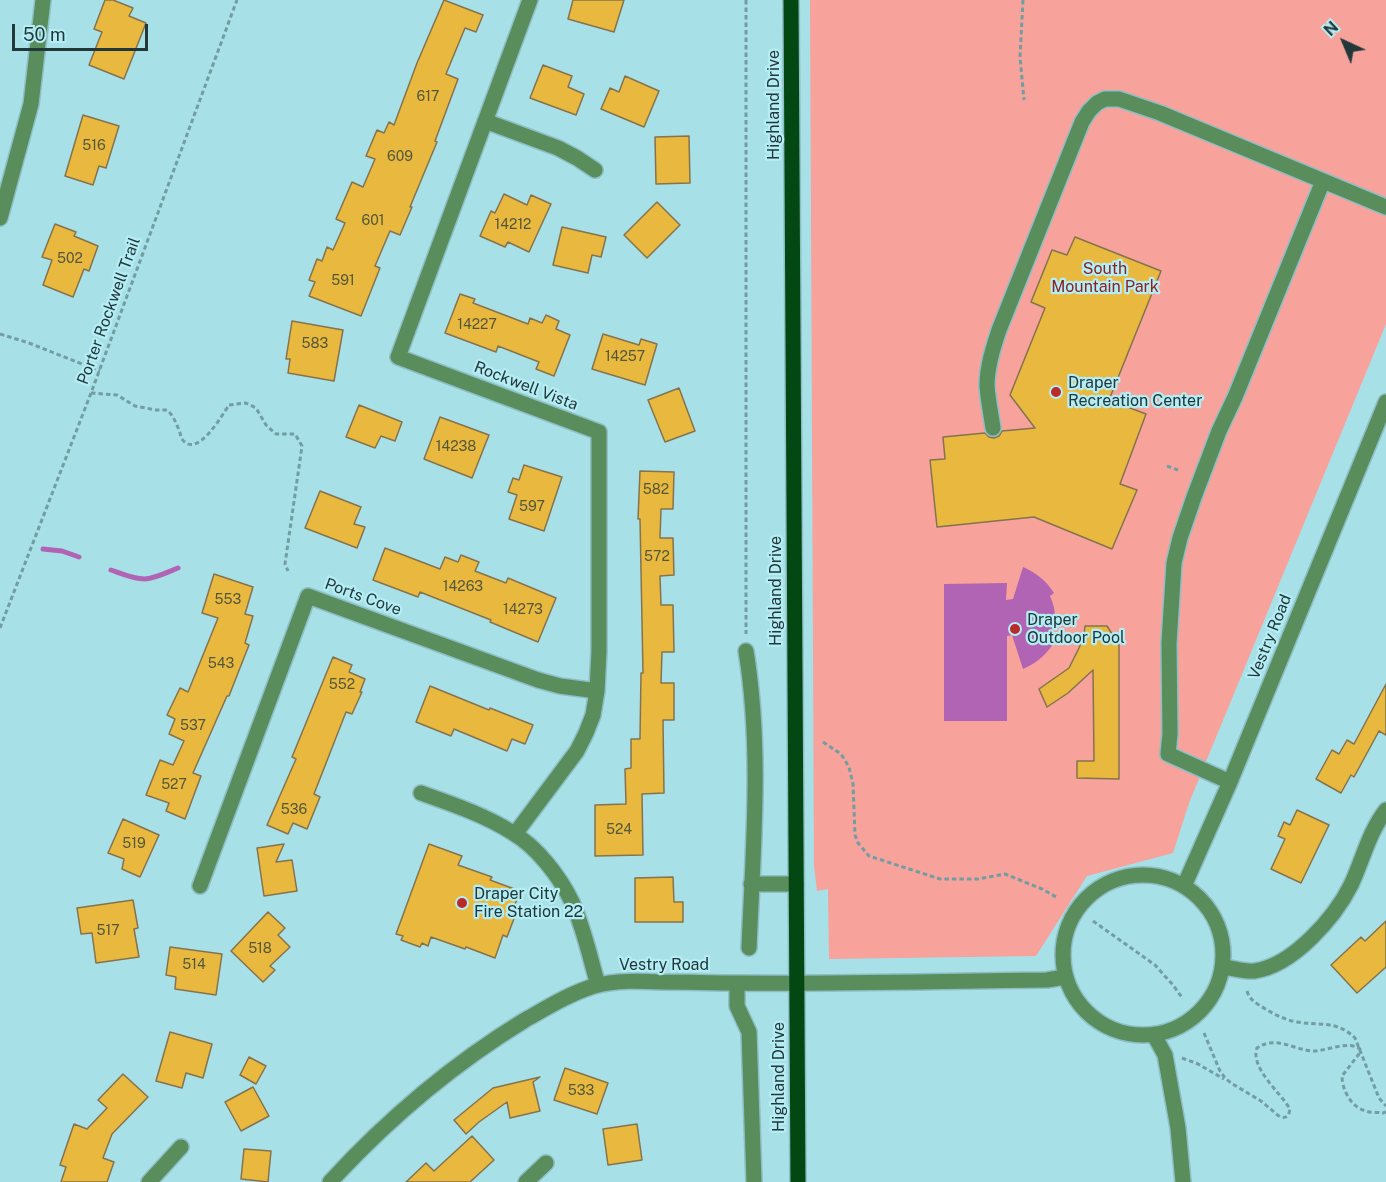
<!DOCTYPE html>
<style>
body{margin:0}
#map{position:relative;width:1386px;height:1182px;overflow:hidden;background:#a8e0e7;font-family:"Public Sans",sans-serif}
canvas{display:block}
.north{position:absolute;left:1314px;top:12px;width:60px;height:60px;-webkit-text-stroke:4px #b5edf4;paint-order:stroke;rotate:316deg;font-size:16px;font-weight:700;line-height:24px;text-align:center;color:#21373a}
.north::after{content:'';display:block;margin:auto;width:21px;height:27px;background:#21373a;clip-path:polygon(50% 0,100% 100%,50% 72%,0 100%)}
.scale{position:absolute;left:12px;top:24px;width:136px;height:27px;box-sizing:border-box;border:3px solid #21373a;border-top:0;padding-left:8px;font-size:18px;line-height:21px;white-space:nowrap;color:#21373a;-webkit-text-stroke:4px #b5edf4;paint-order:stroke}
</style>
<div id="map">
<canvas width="1386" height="1182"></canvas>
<div class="north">N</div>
<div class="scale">50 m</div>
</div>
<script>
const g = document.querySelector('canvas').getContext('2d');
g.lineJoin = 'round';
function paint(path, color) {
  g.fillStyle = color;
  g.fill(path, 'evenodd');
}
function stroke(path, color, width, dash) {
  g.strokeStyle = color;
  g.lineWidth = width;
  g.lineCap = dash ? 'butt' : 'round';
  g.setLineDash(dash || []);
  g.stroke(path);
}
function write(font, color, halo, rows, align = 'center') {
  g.font = font + ' "Public Sans",sans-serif';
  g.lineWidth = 4.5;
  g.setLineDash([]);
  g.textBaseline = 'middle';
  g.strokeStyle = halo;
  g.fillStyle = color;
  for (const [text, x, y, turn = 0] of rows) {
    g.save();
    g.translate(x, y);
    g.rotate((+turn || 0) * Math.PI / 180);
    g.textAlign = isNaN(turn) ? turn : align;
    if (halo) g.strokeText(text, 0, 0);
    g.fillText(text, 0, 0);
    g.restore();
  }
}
const green = new Path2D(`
 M810,0H1386V324L1189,803L1173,853L1087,876L1036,956L829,959L828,889L817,891L814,866Z`);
const water = new Path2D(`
 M1023,567C1036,573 1046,580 1054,593L1050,596C1057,611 1056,624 1051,639L1055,641C1047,654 1037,663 1023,669L1012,635L1007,636V721H944V584L1007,583L1006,600L1013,599Z`);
const stream = new Path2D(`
 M43,549L62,551L79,557
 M111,570C122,574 133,579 145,579C156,578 168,572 178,568`);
const building = new Path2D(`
 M105,0H113L133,8L129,16L146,23L124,79L89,65L102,32L94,29Z
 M444,0L483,15L476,32L465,28L446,74L458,79L435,141L437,142L410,207H412L400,235L390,231L375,266L380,268L361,316L309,296L315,282L309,280L317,259L322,261L327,247L333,250L345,223L336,219L352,182L363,187L375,159L366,156L377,130L384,133L389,122L394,125L417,63Z
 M573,0H624L614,32L568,19Z
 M543,65L572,76L568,87L584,94L576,115L530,98Z
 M625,76L659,91L644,127L601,109L610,88L619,92Z
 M83,115L119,126L106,168L99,166L93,185L65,176Z
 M689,136L690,183L656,184L655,137Z
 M504,194L527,205L531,195L551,204L529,252L508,242L505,247L480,236L491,211L495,213Z
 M657,202L680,225L647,258L624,235Z
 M55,224L76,232L74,236L98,246L89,271L84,269L73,297L43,285L52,260L42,257Z
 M562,227L606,237L601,257L592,255L588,273L553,265Z
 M1075,237L1161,271L1109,400L1146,414L1120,484L1137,490L1112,549L1034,517L937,527L930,460L945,459L943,437L985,433L989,437L994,438L999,436L1002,431L1035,428L1010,395L1045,308L1031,302L1052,250L1067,255Z
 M460,294L475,299L473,303L528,324L530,318L542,323L546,315L559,321L556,329L570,335L554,376L536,369L539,362L498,346L496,352L445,333Z
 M292,321L343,330L334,381L288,373L290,359H286Z
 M603,334L639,345L641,339L657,344L645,385L592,369Z
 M679,388L695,431L665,442L648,400Z
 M359,405L402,422L395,441L381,436L375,448L346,437Z
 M440,417L489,435L472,478L424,459Z
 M524,465L562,477L544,531L509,519L517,495L508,492L513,478L519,480Z
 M640,471L674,472L673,509H661L660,538H673L674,575L660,576L661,605H673L674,652H662L661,683H674V720H663L664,793L642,794L643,855L595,856V805L626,804L625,769L631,768V739H640L641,673H643L640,519H638Z
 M320,491L361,507L354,524L365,527L357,548L305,528Z
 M385,548L440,569L445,557L458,562L461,555L479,562L475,571L506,583L508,578L556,598L538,642L490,622L491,620L420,592L418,597L373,580Z
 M214,574L253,587L245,614L253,616L245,643L249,645L229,696H227L193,773L201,776L185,819L166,811L169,803L146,795L160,760L173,765L184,741L169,734L175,719L167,715L180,688L188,692L218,618L202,613Z
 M1085,626H1107L1119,645V779L1077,778V761H1094L1093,670L1068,693L1047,707L1039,689L1069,668L1079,648L1084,635Z
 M333,657L352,665L349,672L365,679L360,692H362L352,714L346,712L314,794L320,797L307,829L293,823L288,834L267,825L296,759L292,757Z
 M1386,684V735L1379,731L1354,777L1351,775L1341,793L1316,779L1332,750L1339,754L1347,740L1354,744Z
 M430,686L489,710L490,708L533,725L525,744L512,739L507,751L454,729L451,736L416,722Z
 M1297,810L1329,825L1301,883L1271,869L1285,839L1278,836L1284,822L1290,825Z
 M123,819L159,835L140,877L122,869L124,859L108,853Z
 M284,844L276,862L292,860L297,891L264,896L257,848Z
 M429,844L462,856L458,865L492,877L490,880L520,891L511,915L515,916L507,937L503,935L495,958L466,947L465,949L431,937L428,946L422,943L420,947L401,940L403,936L396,934Z
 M673,877L674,902H683V922H635V878Z
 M133,900L138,928L134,929L139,957L96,963L92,933L81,934L77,908Z
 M268,912L285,928L278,935L290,947L270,966L275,970L263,982L231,951Z
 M1386,921V967L1357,993L1331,965L1361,937L1365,941Z
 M170,947L222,954L216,995L175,989L176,977L166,975Z
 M170,1032L212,1044L203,1078L186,1073L182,1088L156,1081Z
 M249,1057L266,1066L256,1084L240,1075Z
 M565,1068L608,1083L597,1114L554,1100Z
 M123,1074L148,1097L112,1134L103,1158L114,1162L107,1182H61L66,1167L60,1165L74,1124L87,1129L107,1108L98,1100Z
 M540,1077L533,1082L540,1111L510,1118L507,1102L479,1122L466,1134L454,1120L493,1088Z
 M253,1087L269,1116L241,1131L225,1102Z
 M637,1124L642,1160L608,1165L603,1129Z
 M472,1136L494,1160L470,1182H406L426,1163L434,1171Z
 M244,1149L271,1151L268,1182L241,1179Z`);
const path = new Path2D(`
 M746,0V634
 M1023,0L1020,57L1024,100
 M0,334L29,343L100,371
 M91,393L117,395L135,406L156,410H167C173,415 176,423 179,430C180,432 181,438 182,439C197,460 222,415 229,405L246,403L256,408L266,425L276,434H295L302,446L285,564L288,571
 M1167,466L1178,470
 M0,628L91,393L237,0
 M823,742L841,754L849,767L853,784L855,835L858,843L869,856L940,879H978L1005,874L1042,889L1058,898
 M1093,921L1155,965L1173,985L1183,999
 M1247,991C1249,998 1253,1001 1259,1005C1270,1012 1284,1020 1297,1022C1319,1026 1337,1020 1355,1038L1379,1098L1386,1106
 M1204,1033L1220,1071L1225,1078L1231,1083L1261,1101L1280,1117C1287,1119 1289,1115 1290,1109C1280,1092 1250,1068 1257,1048C1276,1035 1294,1050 1313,1051C1327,1051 1348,1040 1360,1049L1359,1054L1342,1076C1342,1089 1350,1105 1363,1110C1369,1113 1377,1112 1383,1113L1386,1112
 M1182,1058L1198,1064L1224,1079`);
const minor = new Path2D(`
 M485,121L558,148L577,158L595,170
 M0,218L31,104L43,0
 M993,428C991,414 988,400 987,386C987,367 993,348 999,330L1082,122L1089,111L1097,103L1105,99H1119L1160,113L1386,207
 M746,651C762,749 753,849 749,948
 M1230,782L1168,754L1170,734L1169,643L1174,563L1180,538L1194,497L1219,431L1235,397L1323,181
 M421,793C452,804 485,815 513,833C537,847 560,877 572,902C584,928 590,958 598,985
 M515,834L577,751L586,733L593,715L597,691L599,651V432L398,357L530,0
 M1063 955a80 80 0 1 1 160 0a80 80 0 1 1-160 0Z
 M751,884H796
 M200,886L308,596L538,680L560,686L597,691
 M1184,886L1230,782L1386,402
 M1223,967C1233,968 1244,972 1254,971C1293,966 1335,917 1351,885C1363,859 1369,832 1386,810
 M737,983V1006L749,1032L754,1182
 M1154,1035L1165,1055L1178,1128L1183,1182
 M149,1182L181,1147
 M330,1182C387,1120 453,1064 525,1020C548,1007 569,994 594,986C616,980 640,981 662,982C687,982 713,983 739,983C842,984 944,981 1047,980L1065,977
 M526,1182L546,1163`);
const major = new Path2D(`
 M791,0L798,1182`);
const markers = [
 [1056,392,6,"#ba2a2b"],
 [1015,629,6,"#ba2a2b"],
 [462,903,6,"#ba2a2b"]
];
const numberNames = [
 ["617",428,97],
 ["516",94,146],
 ["609",400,157],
 ["601",373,221],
 ["14212",513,225],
 ["502",70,259],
 ["591",343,281],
 ["14227",477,325],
 ["583",315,344],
 ["14257",625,357],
 ["14238",456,447],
 ["582",656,490],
 ["597",532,507],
 ["572",657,557],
 ["14263",463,587],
 ["553",228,600],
 ["14273",523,610],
 ["543",221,664],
 ["552",342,685],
 ["537",193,726],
 ["527",174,785],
 ["536",294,810],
 ["524",619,830],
 ["519",134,844],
 ["517",108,931],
 ["518",260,949],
 ["514",194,965],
 ["533",581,1091]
];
const streetNames = [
 ["Highland Drive",774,105,-90],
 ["Porter Rockwell Trail",109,311,-70],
 ["Rockwell Vista",526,386,21],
 ["Highland Drive",776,591,-90],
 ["Ports Cove",363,597,20],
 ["Vestry Road",1270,637,-68],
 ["Vestry Road",664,965],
 ["Highland Drive",779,1077,-90]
];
const parkNames = [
 ["South",1105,269],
 ["Mountain Park",1105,287]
];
const poiNames = [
 ["Draper",1068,383],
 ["Recreation Center",1068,401],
 ["Draper",1027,620],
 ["Outdoor Pool",1027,638],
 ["Draper City",474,894],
 ["Fire Station 22",474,912]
];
paint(green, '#f7a29a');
paint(water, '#b164b4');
stroke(stream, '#b164b4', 5);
paint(building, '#e8b83f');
stroke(building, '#84734e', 1.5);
stroke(minor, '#8dbec4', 18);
stroke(major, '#8dbec4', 18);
stroke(path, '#729da2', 3, [4.5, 3]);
stroke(minor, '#598d5c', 15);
stroke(major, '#034712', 15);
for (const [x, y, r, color] of markers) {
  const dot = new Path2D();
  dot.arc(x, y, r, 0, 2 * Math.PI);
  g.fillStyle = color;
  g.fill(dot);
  stroke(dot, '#b5edf4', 2);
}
write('14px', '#53573b', null, numberNames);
write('16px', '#21373a', '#b5edf4', streetNames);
write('16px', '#892222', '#b5edf4', parkNames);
write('16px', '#21373a', '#b5edf4', poiNames, 'left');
</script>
